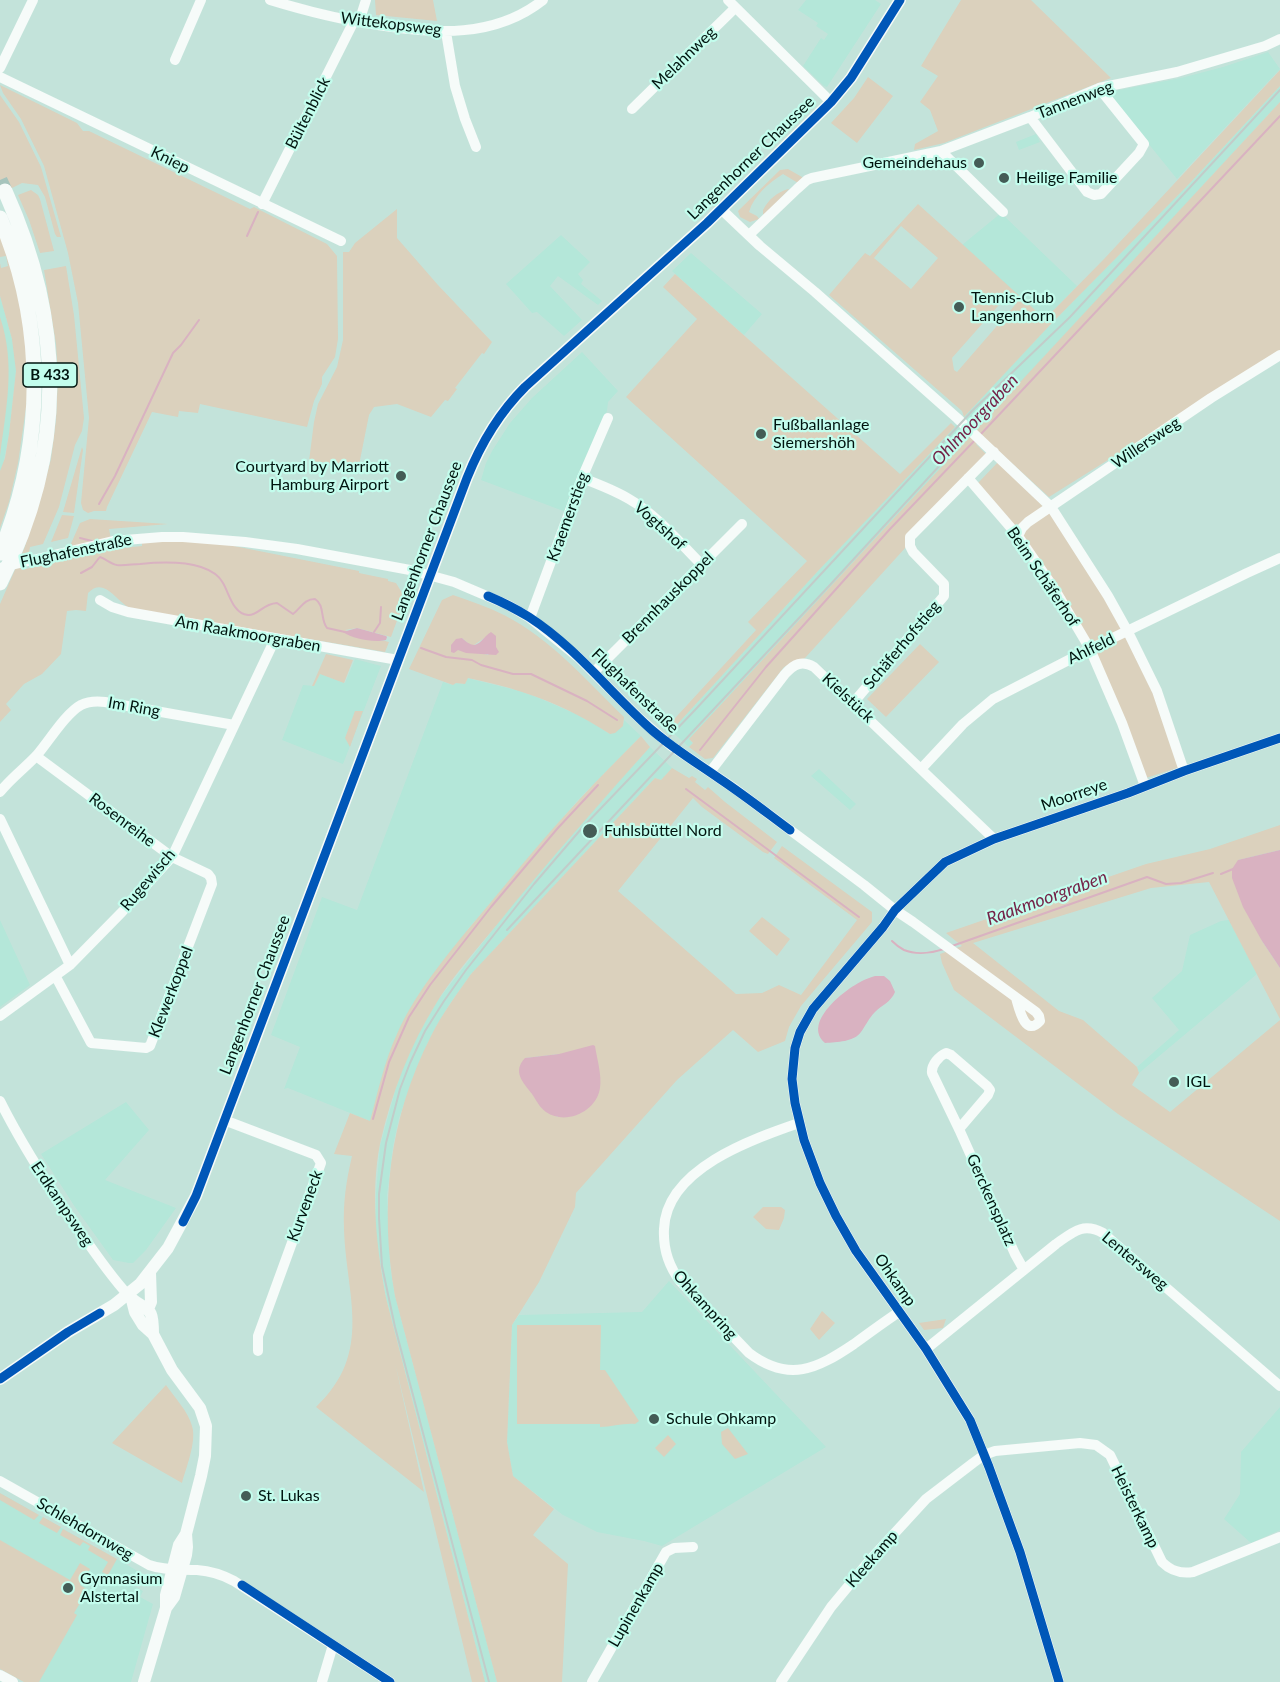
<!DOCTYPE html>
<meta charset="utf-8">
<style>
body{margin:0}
canvas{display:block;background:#c3e3da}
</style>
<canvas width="1280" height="1682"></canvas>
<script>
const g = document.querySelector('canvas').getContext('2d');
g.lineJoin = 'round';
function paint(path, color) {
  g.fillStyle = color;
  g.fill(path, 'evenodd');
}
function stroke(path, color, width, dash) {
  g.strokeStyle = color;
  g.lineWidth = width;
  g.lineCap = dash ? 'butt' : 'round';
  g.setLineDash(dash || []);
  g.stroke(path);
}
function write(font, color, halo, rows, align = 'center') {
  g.font = font + ' Lato,sans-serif';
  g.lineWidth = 4.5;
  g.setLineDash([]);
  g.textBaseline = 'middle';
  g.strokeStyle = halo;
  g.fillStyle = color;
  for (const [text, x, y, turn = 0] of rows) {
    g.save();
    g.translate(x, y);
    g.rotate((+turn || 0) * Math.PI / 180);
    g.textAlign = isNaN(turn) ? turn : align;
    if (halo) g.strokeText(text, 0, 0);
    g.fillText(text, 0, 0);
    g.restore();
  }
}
const built = new Path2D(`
 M806,0H875L881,4L827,87L824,86L803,66L821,38L824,40L828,34L816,26L818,23L798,10Z
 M1268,52L1280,69L1177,179L1109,95V92L1181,78L1223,67Z
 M1280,86V102L690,740L693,743L689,747L671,731L818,571L1050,325L1190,183Z
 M1036,134L1040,142L1019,150L1016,142Z
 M1001,213L1077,286L1044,320L962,245Z
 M561,235L590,262L578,274L583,280L581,284L602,301L598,305L558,276L550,286L582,320L564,336L537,312L532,313L506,284Z
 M691,253L762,314L744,335L672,271Z
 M0,296L12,339L16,371L9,434L0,480Z
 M582,352L618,391L608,402L607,411L583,463L566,512L481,480L486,463L492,451L510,423L532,398Z
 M355,659L381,666L343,764L282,740L303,685L314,686L320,674L345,683Z
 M467,678L520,691L539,698L583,717L610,734L624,723V720L641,736L577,801L468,929L370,1121L288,1088L284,1089L300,1047L271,1035L322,897L357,910L443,682L453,685L456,683L465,684Z
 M650,747L672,768L661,780L655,778L471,974L449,1005L432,1034L417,1067L399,1118L393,1146L387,1195L390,1266L395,1296L497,1682H485L386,1298L375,1231L376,1194L380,1146L396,1088L405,1062L421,1029L438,1000L513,904L579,825Z
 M819,769L856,804L850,810L811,776Z
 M0,920L30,985L0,1007Z
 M1229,920L1257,974L1139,1073L1137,1067L1179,1030L1152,998L1182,971L1190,935L1221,921Z
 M126,1102L149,1130L105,1180L176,1208L146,1250L133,1263H129L113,1260L75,1207L41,1154Z
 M669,1281L826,1447L662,1546L644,1541L597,1532L563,1515L513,1476L507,1442L512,1325L519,1315L642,1312Z
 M1280,1407V1530L1251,1543L1224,1519L1240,1494L1241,1452Z
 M0,1493L136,1570L138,1573L139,1577L134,1586L143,1591L140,1597L153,1604L131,1682H32L0,1664Z`);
const green = new Path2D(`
 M375,0H433L437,21L376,15Z
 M961,0H1031L1111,78L944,143L914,150L915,144L938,131L930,110L920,102L938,76L921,66Z
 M1280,70V86L1190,183L1050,325L964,417L962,411L829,295L865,253L870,256L918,204L1045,319L1104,259ZM901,226L938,258L911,289L874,258ZM1006,297L1015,305L957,372L954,370L952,358Z
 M868,77L893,96L857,143L831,123L854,98Z
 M0,85L77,123L83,131H89L250,209L254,207L327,244L337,256L338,339L335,357L322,377V384L314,401L307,427L200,404L198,413L179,411L178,417L152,412L107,507L106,511H94L88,513L83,510L81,503L89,418L78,303L68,253L44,166L21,119L3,93Z
 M0,95L19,122L41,167L61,237H57L55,234L45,197L38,185L22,183L0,194Z
 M1280,102V352L1049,497L983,437L976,444L986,454L907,546L805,658L784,667L713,758L705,759L689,747L693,743L689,739Z
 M788,169L802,177L803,179L798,183L783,174C769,183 754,195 749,212L757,216L759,219L750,222L740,217L738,211L780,170Z
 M788,189H789L765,215L763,214V210C769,199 776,193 788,189Z
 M31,190L38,195L40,199L54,251L40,253L29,220L18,195Z
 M397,209V238L438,285L492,342L484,354L482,353L455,388L457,389L448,401L445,400L431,417L397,404L374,407L369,415L359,465L309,461L314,422L318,404L337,367L343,340V252H349L355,243Z
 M0,229L24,313L29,387L18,463L9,502L0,528V471L5,458L9,434L16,371L12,339L0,296V263L1,268L8,266L6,256L0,257Z
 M66,266L74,315L84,418L82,431L75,445L59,507L43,544L30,547L26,569L64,560L80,523L90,519L168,524L109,529L113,549L142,546V542L183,541L229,545L359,571V573L388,579V581L396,583L404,596L402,607L391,637L357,628L345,630L378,641H385L389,642L385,652L130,608C116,601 104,576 88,593L86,611L76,610L67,611L61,654L42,674L24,684L6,704L11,710L0,722V604L24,549L39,504L51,459L56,420L58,377L56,344L44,270Z
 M675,274L900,474L951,423L955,427L818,571L671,731L666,728L756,630L748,622L807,561L626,397L697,319L663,287Z
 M0,317C16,364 6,408 0,456Z
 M82,447L83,450L74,513L63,512Z
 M998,462L1052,515L1106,597L1156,699L1180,767L1146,778L1087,639L978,483Z
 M62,515L74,516L68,538L51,542Z
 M453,595C470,601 488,607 504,615C551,639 587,681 624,717L623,726L615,733L610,734C582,716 554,702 522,692C504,686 486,682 468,678L465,684L456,683L453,685L409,669L442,600ZM496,636V647L488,655C478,652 469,653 458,650H456L462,638L470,645H474L486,637Z
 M920,644L939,662L886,717L867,699Z
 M326,654L353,660L344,683L320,674L314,686H312Z
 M355,711H363L350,747L345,738Z
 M641,736L650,747C608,794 567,840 527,888C510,908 493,930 475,951C462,967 448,984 437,1002C410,1045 391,1094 380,1144C370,1195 377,1248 386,1298L485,1682H472L395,1363L424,1492L316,1407C374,1352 346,1296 344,1229C343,1202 346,1182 352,1156L334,1154L350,1113L370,1121C378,1092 384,1062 397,1034C416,990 455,945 486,908C516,872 546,835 578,801C598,779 620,757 641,736Z
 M672,768L689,778L692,776L697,779L695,782L705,790L708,787L725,802L777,842L768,854L763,852L702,807L693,798L618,891L736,994L762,993L779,985L801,995L857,920L774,858L782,846L872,912V922L801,1006L789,1027L785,1041L758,1052L733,1030L677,1080L576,1193L575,1207L539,1282L512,1325L507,1442L513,1476L554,1509L533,1535L568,1564L562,1682H497L395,1296C379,1205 389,1119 431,1036C442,1014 457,994 471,974L655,778L661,780ZM559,1054L558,1117C530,1106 530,1083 525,1058Z
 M1280,825V850L1238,860L1262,941L1280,968V1019L1209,882L1151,888L973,943L1059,1011L1083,1020L1137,1067L1139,1073L1132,1085L1170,1112L1280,1020V1221L1118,1114L954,990L942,963L940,954L962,946L946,933L1146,864L1210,849Z
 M762,917L790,939L777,956L749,931Z
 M763,1207H781L785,1210L784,1218L779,1230L766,1229L753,1217Z
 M822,1311L835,1323L819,1340L810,1329Z
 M946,1319L943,1328L924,1330L919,1323Z
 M517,1325H601L600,1370H605L639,1421L635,1424C623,1423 612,1427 600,1427V1424H517Z
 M166,1385C174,1397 188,1411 192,1426C197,1441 186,1468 182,1483L112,1443Z
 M728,1428L748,1454L735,1459L722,1444L721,1432Z
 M668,1435L676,1444L664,1457L655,1448Z
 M0,1493L39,1515L34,1520L0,1500Z
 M43,1517L61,1527L57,1533L39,1523Z
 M63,1529L117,1559L108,1575L102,1572L108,1562L88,1550L90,1546L83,1542L80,1546L60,1535Z
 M0,1540L70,1580L80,1563L90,1569L80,1585L88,1590L74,1613L77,1615L39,1682H24L0,1669Z`);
const water = new Path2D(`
 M357,628L386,636L387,637L386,640C374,643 353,639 343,632Z
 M491,632L496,636V647L499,652L496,655L466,653L458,650L454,653L451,652V645L456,639L462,638C478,653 479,640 491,632Z
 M1280,850V968L1262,941L1243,907L1232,878V869L1238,860Z
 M875,976H884L890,981L895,992C891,1002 882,1005 875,1012C869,1018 866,1025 861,1032C854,1042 837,1042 825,1043C802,1023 844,990 862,981C866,979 871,977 875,976Z
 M593,1045L595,1046C597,1059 602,1075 600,1088C597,1111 566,1126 546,1112C540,1108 536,1100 532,1094C523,1082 512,1072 525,1058L559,1054Z`);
const stream = new Path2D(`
 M247,236L258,212
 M980,435L1280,116
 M99,504L115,476L173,353L181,345L199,320
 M80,538L92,541
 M100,557C106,559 111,564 117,565C124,566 133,564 140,564C160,562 182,561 201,567C210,570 219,575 223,583C229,593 233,614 248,615C258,616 262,604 277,603L293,614C301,608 304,599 315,599C325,605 320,619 327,628L345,632
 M81,573L92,567L99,558
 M374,632L380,623L381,607
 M421,648L446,657L472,660L481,665L513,674H531L587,701L617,720
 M700,750L766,667L890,529L976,439
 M686,789L859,917
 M1221,874L1233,869
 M892,941C895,944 900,948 904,950C916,955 932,953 944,949
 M952,946L1147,877L1166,884L1181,883L1213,873
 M373,1119L389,1062L409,1017L430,985L491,907L557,829L598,785`);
const highwayTunnel = new Path2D(`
 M0,180L5,191`);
const minor = new Path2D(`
 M270,0C306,11 341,20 378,25C435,34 495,38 543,0
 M728,0L831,102
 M359,22L366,0
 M446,32L455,86L465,119L476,147
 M175,60L201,0
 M0,68L33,0
 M0,77L341,241
 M632,109L735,8
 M1030,117L1087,192L1094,195L1101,194L1139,153L1144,144L1099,88
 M941,151L1003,212
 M262,204L354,21
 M721,209L760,246L815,292L957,418L1051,507L1108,596L1128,632L1157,691L1184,771
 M749,235L797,189L807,180L812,178L941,151L1030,117L1099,88L1177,72L1265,46L1280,39
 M582,478C598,484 614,490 629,499C657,515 679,542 702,565
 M968,478L1018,536L1054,588L1090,649L1122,723L1145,786
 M1018,536L1022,528L1028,522L1211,398L1280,355
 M3,567L113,541L162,537H183L245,542L297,549L410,570L454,582L508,605L530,618L578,657L639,718L670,745L735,789L864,885L895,910L913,922L1036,1012L1039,1016L1040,1021C1025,1038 1019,1008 1016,998
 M100,600L112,607L128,612L398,660
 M530,618L582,478L608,418
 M594,672L742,524
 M853,703L944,596V584L913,552L910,546V537L994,452
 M36,756L172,857L208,874L211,878L212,884L150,1046L146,1048L91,1043L56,977
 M921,769L963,724L993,699L1090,649L1247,573L1280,558
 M710,772L785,674C794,664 802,660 814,667L994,839
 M0,792C11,778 25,768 37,755C49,741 66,713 81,705C89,701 97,701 105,702L234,725
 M0,819L70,965
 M0,1016L70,965L122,912L172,857L275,639
 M0,1101C21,1143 46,1182 72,1220C90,1246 107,1272 128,1295
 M224,1120L316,1155L321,1163L258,1336V1351
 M799,1123C752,1139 666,1169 664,1229C663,1249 668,1265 680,1281L749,1353C789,1383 817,1369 854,1344C869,1333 884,1322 899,1312
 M959,1129L988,1095L990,1090L987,1086L951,1055L946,1053C939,1056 931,1065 932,1073L959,1129L1015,1254L1024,1270
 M926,1349L1056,1244C1073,1232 1083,1222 1103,1233L1280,1386
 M0,1481L149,1565C165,1571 181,1569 197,1570C211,1571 223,1575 234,1581L390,1682
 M0,1675L13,1682
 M322,1682L333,1645
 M592,1682L666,1552L674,1548L693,1547
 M781,1682L831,1607L870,1560L926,1499L973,1463L984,1455L995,1451L1080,1443L1096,1445L1110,1455L1162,1562C1171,1571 1180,1574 1193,1572L1280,1537
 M1059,1682L1020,1552L989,1467L970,1420L926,1349L856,1251L836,1216L820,1183L804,1140L795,1103L792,1079L795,1048L800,1032L813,1009L883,927L895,910L945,862L994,839L1128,793L1184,771L1280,738`);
const major = new Path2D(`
 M131,1298C149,1313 153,1305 153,1334
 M132,1300L135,1312L143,1325L153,1334L172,1370L200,1408L206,1426L205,1456L201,1476L186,1534L187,1547L186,1555L174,1597L166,1608
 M148,1309L151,1302L150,1273
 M0,1379L68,1332L114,1305L140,1284L168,1248L196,1196L467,478C481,443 498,414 525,387L707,223L831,102L851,78L900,0
 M144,1682L166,1608V1595L179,1545L186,1534`);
const highway = new Path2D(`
 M0,218C46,325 45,445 0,553
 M0,583C66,452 65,324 5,191`);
const rail = new Path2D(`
 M507,930L829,586L941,464L981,417L1008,388
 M489,1682L395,1327L382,1266L379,1218V1194L386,1143L400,1089L410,1063L425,1031L444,1001L466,970L534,884L582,828L695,710L973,410L1070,317L1280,90`);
const cycleway = new Path2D(`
 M488,596C502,602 516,609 529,617C577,648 611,694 653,731C674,749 697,763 720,779C744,795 767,813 790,830
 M183,1222L196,1196L467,478C481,443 498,414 525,387L707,223L831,102L851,78L900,0
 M0,1379L68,1332L100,1313
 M242,1585L390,1682
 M1059,1682L1020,1552L989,1467L970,1420L926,1349L856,1251L836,1216L820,1183L804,1140L795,1103L792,1079L795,1048L800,1032L813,1009L883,927L895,910L945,862L994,839L1128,793L1184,771L1280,738`);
const markers = [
 [979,163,6,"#445c56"],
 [1004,178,6,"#445c56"],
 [959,307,6,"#445c56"],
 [761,434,6,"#445c56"],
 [401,476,6,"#445c56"],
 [590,831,8,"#445c56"],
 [1174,1082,6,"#445c56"],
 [654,1419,6,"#445c56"],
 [246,1496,6,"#445c56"],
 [68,1588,6,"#445c56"]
];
const shields = [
 [50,375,54]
];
const shieldNames = [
 ["B 433",50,375]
];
const streetNames = [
 ["Wittekopsweg",391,24,7],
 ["Melahnweg",684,58,-44],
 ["Tannenweg",1075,100,-21],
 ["Bültenblick",308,113,-63],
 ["Langenhorner Chaussee",751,158,-44],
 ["Kniep",170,160,26],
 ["Willersweg",1146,443,-34],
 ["Kraemerstieg",568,517,-70],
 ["Vogtshof",660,526,42],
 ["Langenhorner Chaussee",427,541,-69],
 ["Flughafenstraße",76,551,-12],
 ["Beim Schäferhof",1043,577,56],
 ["Brennhauskoppel",668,598,-45],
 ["Am Raakmoorgraben",248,634,10],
 ["Schäferhofstieg",902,645,-50],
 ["Ahlfeld",1091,649,-26],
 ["Flughafenstraße",635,691,44],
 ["Kielstück",848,698,43],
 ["Im Ring",134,707,10],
 ["Moorreye",1074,795,-19],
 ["Rosenreihe",122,820,37],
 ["Rugewisch",148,880,-50],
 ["Klewerkoppel",171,992,-69],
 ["Langenhorner Chaussee",255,995,-69],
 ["Gerckensplatz",991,1200,66],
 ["Erdkampsweg",62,1204,56],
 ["Kurveneck",305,1206,-70],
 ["Lentersweg",1135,1261,40],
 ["Ohkamp",895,1280,55],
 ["Ohkampring",705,1305,48],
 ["Heisterkamp",1135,1507,64],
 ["Schlehdornweg",85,1529,30],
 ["Kleekamp",872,1559,-49],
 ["Lupinenkamp",636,1605,-60]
];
const poiNames = [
 ["Gemeindehaus",967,163,"right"],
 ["Heilige Familie",1016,178],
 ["Tennis-Club",971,298],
 ["Langenhorn",971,316],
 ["Fußballanlage",773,425],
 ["Siemershöh",773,443],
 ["Courtyard by Marriott",389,467,"right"],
 ["Hamburg Airport",389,485,"right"],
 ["Fuhlsbüttel Nord",604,831],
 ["IGL",1186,1082],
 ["Schule Ohkamp",666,1419],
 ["St. Lukas",258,1496],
 ["Gymnasium",80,1579],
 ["Alstertal",80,1597]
];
const waterNames = [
 ["Ohlmoorgraben",975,420,-47],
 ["Raakmoorgraben",1047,898,-20]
];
paint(built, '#b4e7d9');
paint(green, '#dbd1bd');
paint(water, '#d9b2c1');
stroke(stream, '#d9b2c1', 2);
stroke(highwayTunnel, '#a6c4bc', 15, [15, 8]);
stroke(minor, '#f6fbf9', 10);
stroke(major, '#f6fbf9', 12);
stroke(highway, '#f6fbf9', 15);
stroke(rail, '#c2ccc9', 2);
stroke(cycleway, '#0057b8', 9);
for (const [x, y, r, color] of markers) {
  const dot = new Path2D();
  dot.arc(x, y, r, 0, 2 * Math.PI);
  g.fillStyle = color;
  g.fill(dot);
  stroke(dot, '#c3fded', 2);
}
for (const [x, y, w] of shields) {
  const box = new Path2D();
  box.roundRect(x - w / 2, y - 12, w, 24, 4.5);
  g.fillStyle = '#c3fded';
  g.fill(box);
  stroke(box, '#00140f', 1.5);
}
write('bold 15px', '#00140f', null, shieldNames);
write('16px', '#00140f', '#c3fded', streetNames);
write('16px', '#00140f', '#c3fded', poiNames, 'left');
write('italic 18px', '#752449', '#c3fded', waterNames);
</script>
